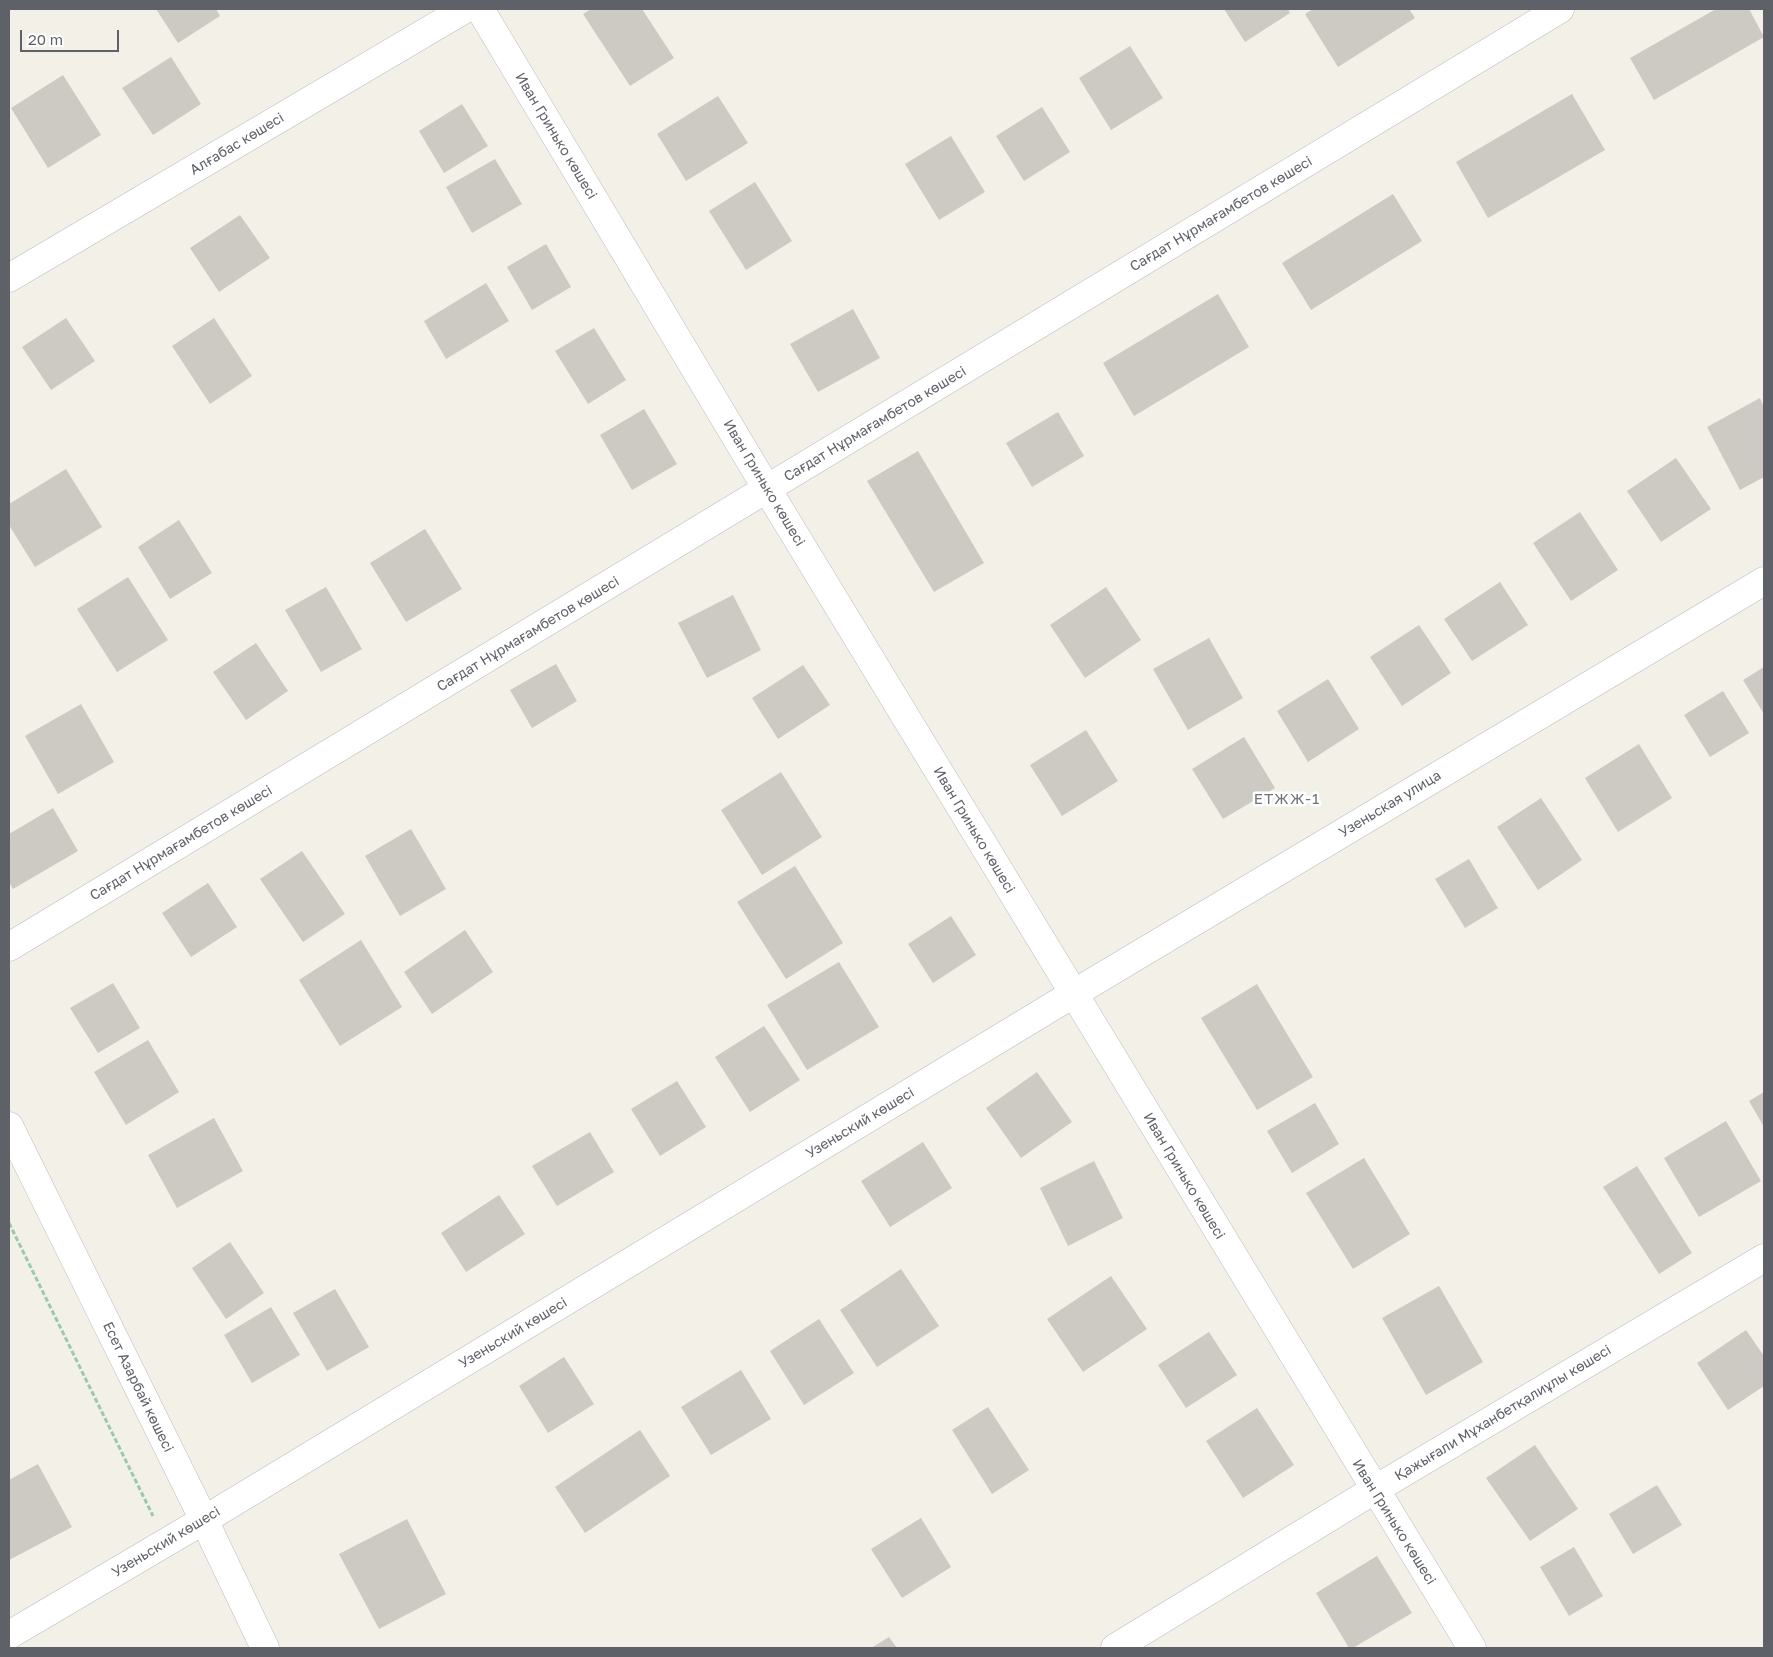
<!DOCTYPE html>
<meta charset="utf-8">
<style>
body{margin:0}
#map{position:relative;width:1773px;height:1657px;overflow:hidden;background:#f2f0e7;font-family:"Golos Text",sans-serif}
canvas{display:block}
.frame{position:absolute;inset:0;border:10px solid #5e6268;pointer-events:none}
.scale{position:absolute;left:20px;top:30px;width:99px;height:22px;box-sizing:border-box;border:2px solid #5e6268;border-top:0;padding-left:6px;font-size:15px;line-height:18px;white-space:nowrap;color:#5e6268;-webkit-text-stroke:4px #fff;paint-order:stroke}
</style>
<div id="map">
<canvas width="1773" height="1657"></canvas>
<div class="frame"></div>
<div class="scale">20 m</div>
</div>
<script>
const g = document.querySelector('canvas').getContext('2d');
g.lineJoin = 'round';
function paint(path, color) {
  g.fillStyle = color;
  g.fill(path, 'evenodd');
}
function stroke(path, color, width, dash) {
  g.strokeStyle = color;
  g.lineWidth = width;
  g.lineCap = dash ? 'butt' : 'round';
  g.setLineDash(dash || []);
  g.stroke(path);
}
function write(font, color, halo, rows, align = 'center') {
  g.font = font + ' "Golos Text",sans-serif';
  g.lineWidth = 5;
  g.setLineDash([]);
  g.textBaseline = 'middle';
  g.strokeStyle = halo;
  g.fillStyle = color;
  for (const [text, x, y, turn = 0] of rows) {
    g.save();
    g.translate(x, y);
    g.rotate((+turn || 0) * Math.PI / 180);
    g.textAlign = isNaN(turn) ? turn : align;
    if (halo) g.strokeText(text, 0, 0);
    g.fillText(text, 0, 0);
    g.restore();
  }
}
const building = new Path2D(`
 M156,9H216L220,16L178,43Z
 M591,9H642L674,58L630,86L583,14Z
 M1224,9H1288L1290,13L1245,42Z
 M1313,9H1409L1415,18L1338,67L1305,14Z
 M1716,9H1749L1764,37L1654,100L1630,58Z
 M1130,46L1163,98L1111,130L1079,78Z
 M171,57L201,104L153,135L122,88Z
 M63,75L101,135L48,168L11,108Z
 M1572,94L1605,150L1488,218L1456,162Z
 M718,96L748,143L686,181L657,134Z
 M462,104L488,146L444,173L419,131Z
 M1042,107L1070,152L1024,181L996,136Z
 M951,136L985,192L939,220L905,164Z
 M495,159L522,204L472,233L446,187Z
 M755,182L792,241L746,270L709,211Z
 M1393,194L1422,241L1311,310L1282,263Z
 M240,215L270,258L219,292L190,248Z
 M546,244L571,287L532,310L507,267Z
 M486,283L509,321L446,359L424,321Z
 M1218,294L1249,347L1134,416L1103,363Z
 M853,309L880,358L818,392L790,344Z
 M66,318L95,361L51,390L22,347Z
 M214,318L252,376L210,404L172,346Z
 M594,328L626,380L588,404L555,351Z
 M1760,398L1764,407V477L1740,490L1707,427Z
 M644,409L677,464L632,490L600,435Z
 M1058,412L1084,456L1032,487L1006,443Z
 M918,451L984,563L934,592L867,481Z
 M1676,458L1711,509L1661,542L1627,491Z
 M66,469L102,527L35,567L9,525V504Z
 M1580,512L1618,570L1571,601L1533,543Z
 M179,520L212,573L170,599L138,547Z
 M425,529L462,589L406,622L370,563Z
 M128,577L168,640L117,672L77,609Z
 M1500,582L1528,625L1472,661L1444,619Z
 M326,587L362,649L321,672L285,610Z
 M1106,587L1141,640L1085,678L1050,625Z
 M733,595L761,650L707,678L678,623Z
 M1419,625L1451,673L1402,706L1370,657Z
 M1209,638L1243,698L1188,730L1153,669Z
 M256,643L288,691L246,720L213,672Z
 M556,664L577,701L532,728L510,690Z
 M803,665L830,705L778,739L752,698Z
 M1764,667V714L1743,680Z
 M1328,679L1359,729L1308,762L1277,711Z
 M1723,691L1749,733L1710,757L1684,715Z
 M81,704L114,762L58,794L25,736Z
 M1086,730L1118,781L1062,816L1030,765Z
 M1244,737L1275,788L1223,819L1192,769Z
 M1639,744L1672,798L1618,832L1585,778Z
 M781,772L822,837L762,875L721,810Z
 M1541,798L1582,860L1538,890L1497,827Z
 M53,808L78,851L13,889L9,882V834Z
 M411,829L446,889L400,916L365,856Z
 M302,851L345,914L303,942L260,879Z
 M1469,859L1498,908L1465,928L1435,879Z
 M795,866L843,943L786,979L737,902Z
 M208,883L237,927L191,957L162,913Z
 M951,916L976,955L933,983L908,944Z
 M465,930L493,972L432,1014L404,972Z
 M361,940L402,1007L340,1046L299,980Z
 M839,962L879,1027L807,1070L767,1005Z
 M113,983L140,1028L98,1053L70,1008Z
 M1257,984L1313,1077L1257,1110L1201,1018Z
 M764,1026L800,1080L750,1112L715,1057Z
 M148,1040L179,1092L126,1125L94,1072Z
 M1037,1072L1072,1122L1021,1158L986,1108Z
 M677,1081L706,1127L660,1156L631,1109Z
 M1764,1092V1127L1749,1101Z
 M1315,1103L1339,1144L1292,1173L1267,1131Z
 M214,1118L243,1171L177,1208L148,1155Z
 M1726,1121L1761,1181L1699,1217L1664,1158Z
 M590,1132L614,1172L557,1206L532,1166Z
 M923,1142L952,1188L890,1227L861,1181Z
 M1364,1158L1410,1234L1353,1269L1306,1193Z
 M1094,1161L1123,1218L1068,1246L1040,1188Z
 M1637,1166L1692,1253L1659,1274L1603,1187Z
 M499,1195L525,1234L466,1272L441,1233Z
 M230,1242L264,1293L226,1319L192,1268Z
 M901,1269L939,1326L877,1367L840,1310Z
 M1111,1276L1147,1329L1083,1372L1047,1319Z
 M1439,1286L1483,1362L1426,1395L1382,1318Z
 M335,1289L369,1347L327,1371L293,1313Z
 M271,1307L300,1355L252,1383L224,1335Z
 M819,1319L854,1373L804,1405L770,1351Z
 M1746,1330L1764,1356V1386L1728,1410L1697,1363Z
 M1209,1332L1237,1375L1186,1408L1158,1365Z
 M564,1357L594,1404L548,1433L519,1386Z
 M741,1370L771,1419L711,1455L681,1407Z
 M988,1407L1029,1470L992,1494L952,1430Z
 M1257,1408L1294,1465L1243,1498L1206,1441Z
 M640,1430L670,1476L585,1533L555,1487Z
 M1535,1445L1578,1509L1530,1541L1486,1478Z
 M38,1464L72,1527L9,1560V1480Z
 M1657,1485L1682,1525L1633,1554L1609,1514Z
 M921,1518L951,1567L902,1598L871,1549Z
 M407,1519L446,1594L379,1629L339,1554Z
 M1574,1547L1603,1596L1569,1616L1540,1567Z
 M1377,1556L1412,1613L1353,1648H1349L1316,1593Z
 M889,1637L897,1648H871Z`);
const path = new Path2D(`
 M9,1223L153,1516`);
const minor = new Path2D(`
 M480,9L767,489L1472,1648
 M9,278L465,9
 M9,947L1560,9
 M9,1126L204,1520L265,1648
 M9,1635L204,1520L1073,994L1764,581
 M1115,1648L1374,1490L1764,1258`);
const streetNames = [
 ["Иван Гринько көшесі",556,136,59],
 ["Алғабас көшесі",237,144,-31],
 ["Сағдат Нұрмағамбетов көшесі",1221,214,-31],
 ["Сағдат Нұрмағамбетов көшесі",875,424,-31],
 ["Иван Гринько көшесі",764,483,59],
 ["Сағдат Нұрмағамбетов көшесі",528,634,-31],
 ["Узеньская улица",1390,804,-31],
 ["Иван Гринько көшесі",974,830,59],
 ["Сағдат Нұрмағамбетов көшесі",181,843,-31],
 ["Узеньский көшесі",860,1123,-31],
 ["Иван Гринько көшесі",1184,1176,59],
 ["Узеньский көшесі",513,1333,-31],
 ["Есет Азарбай көшесі",138,1387,64],
 ["Қажығали Мұханбетқалиұлы көшесі",1503,1413,-31],
 ["Иван Гринько көшесі",1394,1522,58],
 ["Узеньский көшесі",166,1542,-31]
];
const neighbourhoodNames = [
 ["ЕТЖЖ-1",1287,799]
];
paint(building, '#cdcac4');
stroke(minor, '#b9bcc1', 29);
stroke(path, '#99caaa', 3, [5, 2.5]);
stroke(minor, '#fff', 28);
write('14px', '#5e6268', '#fff', streetNames);
g.letterSpacing = '1px';
write('15px', '#6f747b', '#fff', neighbourhoodNames);
g.letterSpacing = '0px';
</script>
